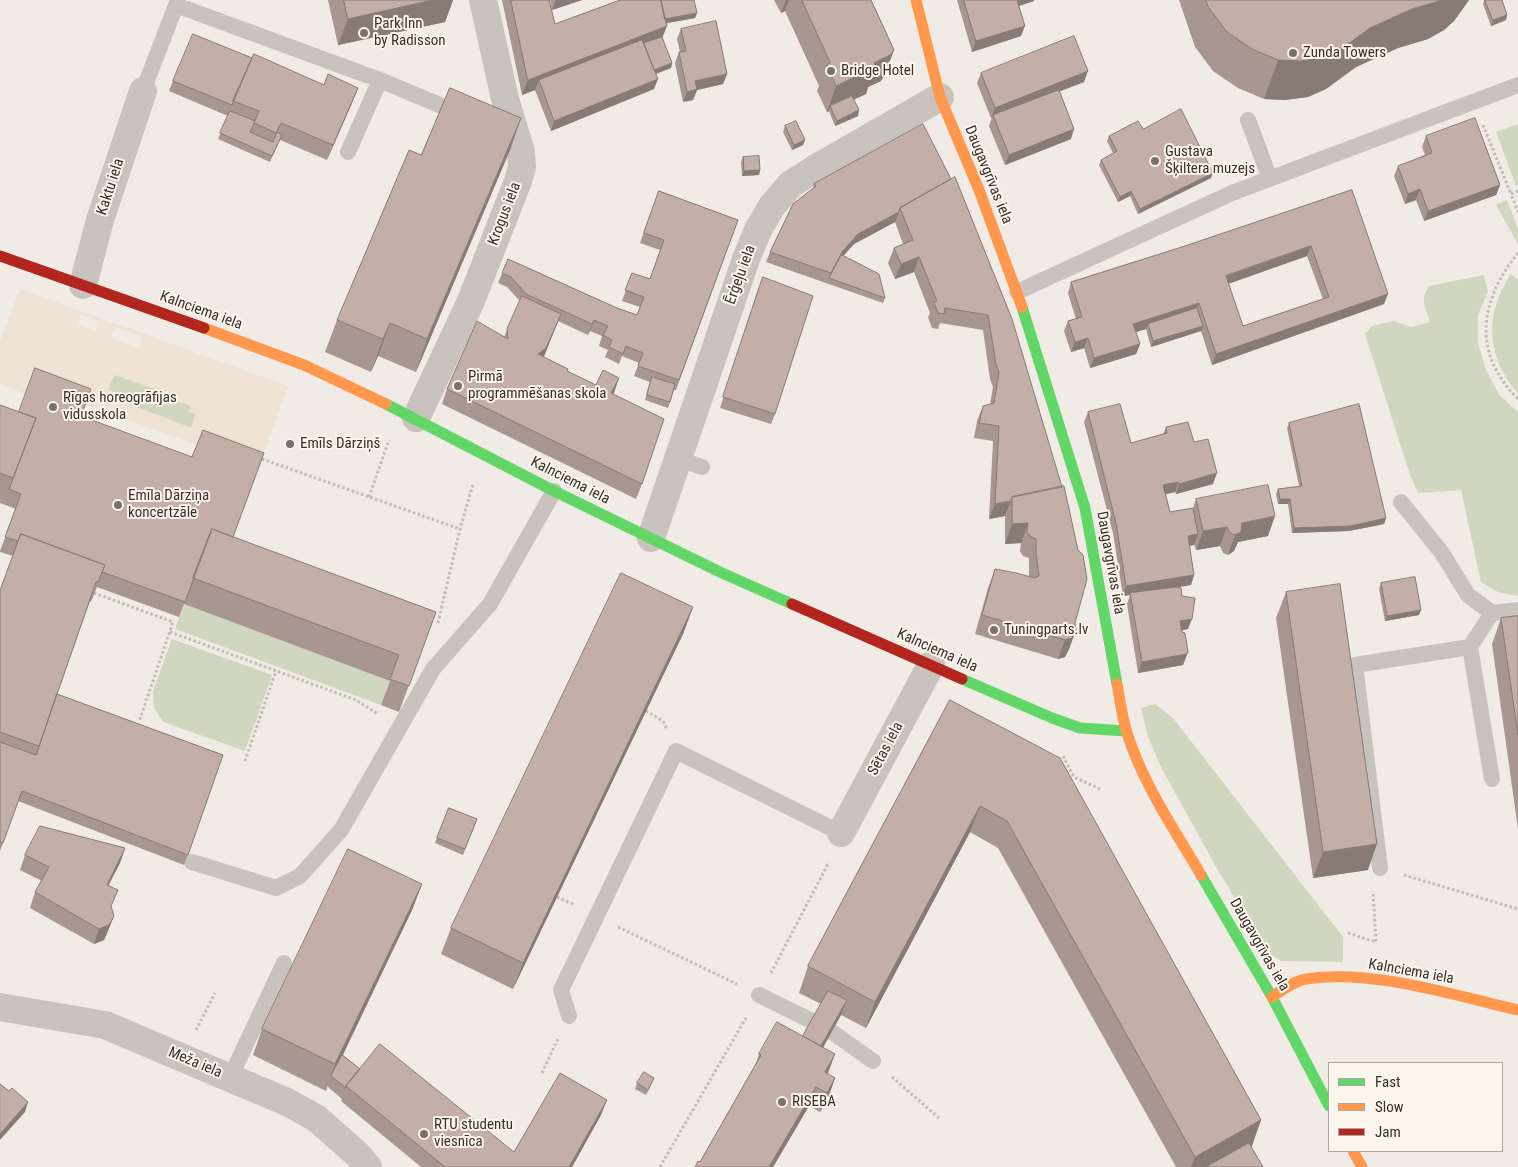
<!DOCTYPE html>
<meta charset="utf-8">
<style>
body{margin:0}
#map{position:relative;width:1518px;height:1167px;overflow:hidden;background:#f0ebe5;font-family:"Roboto Condensed",sans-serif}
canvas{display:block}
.legend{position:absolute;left:1328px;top:1062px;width:175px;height:90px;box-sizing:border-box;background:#fbf5ee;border:1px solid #aea6a0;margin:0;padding:6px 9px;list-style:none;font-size:15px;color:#3b302b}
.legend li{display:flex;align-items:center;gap:10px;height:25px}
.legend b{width:25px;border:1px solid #aea6a0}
</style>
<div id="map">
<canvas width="1518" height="1167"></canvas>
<ul class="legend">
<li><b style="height:6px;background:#63d668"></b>Fast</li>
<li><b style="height:6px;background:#ff974d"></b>Slow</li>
<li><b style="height:6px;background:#b3261e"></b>Jam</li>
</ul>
</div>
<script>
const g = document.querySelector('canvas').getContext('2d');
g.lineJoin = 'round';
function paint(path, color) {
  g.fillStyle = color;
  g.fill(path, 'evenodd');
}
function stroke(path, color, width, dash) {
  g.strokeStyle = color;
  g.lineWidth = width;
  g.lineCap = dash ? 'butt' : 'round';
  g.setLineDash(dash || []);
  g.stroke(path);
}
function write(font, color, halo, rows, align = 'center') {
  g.font = font + ' "Roboto Condensed",sans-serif';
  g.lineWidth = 4;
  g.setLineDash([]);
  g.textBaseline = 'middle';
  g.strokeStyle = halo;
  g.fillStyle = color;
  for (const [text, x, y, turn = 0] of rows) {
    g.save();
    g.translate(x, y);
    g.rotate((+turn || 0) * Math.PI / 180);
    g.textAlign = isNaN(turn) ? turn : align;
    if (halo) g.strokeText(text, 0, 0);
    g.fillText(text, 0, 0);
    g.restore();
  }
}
const green = new Path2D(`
 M1518,124V185L1516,186L1496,132Z
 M1507,200L1518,229V244L1496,205Z
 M1511,274L1518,280V393C1486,358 1484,313 1511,274Z
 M1484,275L1488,292L1478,315V343L1486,370L1500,396L1518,412V596H1517L1498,592L1481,582L1461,490L1418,493L1410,475L1365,334L1372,326L1394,321L1411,327L1430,322C1426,307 1419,300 1429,286Z
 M114,374L168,393L167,397L191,406L196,414L191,428L128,404L131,399L108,390Z
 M184,604L390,681L381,705L175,629Z
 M172,639L272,675L245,751L163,722L154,708L153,691Z
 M1155,704L1173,718L1343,937V962L1281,961L1266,951L1215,865L1162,769L1148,737L1141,708Z`);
const plaza = new Path2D(`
 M20,289L288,386L259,468L30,384L26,394L0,384V341ZM81,314L100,321L96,331L78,325ZM115,327L143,337L140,348L111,338ZM114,375L168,393L167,396L191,406L189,412L196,414L191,428L129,404L131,399L108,390Z`);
const path = new Path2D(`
 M1483,125L1511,194
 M1518,191L1511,194L1518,212
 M1518,253C1479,301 1472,353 1518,399
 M262,459L460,529
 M369,497L389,440
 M94,593L173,622L139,722
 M438,623L460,529L473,484
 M170,632L356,700L378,714
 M646,711L663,721L667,730
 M1063,756L1074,777L1100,789
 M245,761L276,671
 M1404,875L1518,909
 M557,897L575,905
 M618,927L737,984
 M1348,933L1376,942L1373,891
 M771,973L829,862
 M196,1030L215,993
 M542,1073L558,1039
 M892,1077L939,1118
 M660,1167L747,1016`);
const lane = new Path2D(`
 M176,5L380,80L461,114
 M143,91L178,0
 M1248,120L1270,179
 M348,152L380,80
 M1017,292L1232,193L1518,85
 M678,459L702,467
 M1401,502L1442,553L1468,595L1492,613
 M1492,779L1470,647L1492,613L1518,610
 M192,862L276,888L300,876L341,830L433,669L490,604L554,491
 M1380,868L1355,665L1470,647
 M759,995L814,1022
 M569,1016L561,990L676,751L841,833
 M832,1032L873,1061
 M230,1078L284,963`);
const street = new Path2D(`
 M83,285L100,220L143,91
 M416,418L471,301L518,181L522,167L521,152L505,99L483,0
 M651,538L746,259L758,230L772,206L791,184L813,170L940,97
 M841,833L931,665
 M0,1007L105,1025L230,1078L287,1102L316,1118L357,1154L368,1167`);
const fast = new Path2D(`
 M1022,307L1085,508L1117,684
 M386,404L554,491L722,573L792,604
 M962,679L1052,718L1080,728L1126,731
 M1201,875L1272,997L1329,1106`);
const slow = new Path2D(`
 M916,0L940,97L979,190L1022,307
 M204,328L304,365L386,404
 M1117,684C1120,700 1122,717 1127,733C1143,784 1174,829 1201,875
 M1272,997C1282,990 1294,981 1306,979C1373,969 1453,995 1518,1010
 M1353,1151L1362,1167`);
const jam = new Path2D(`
 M0,256L204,328
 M792,604L962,679`);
const wall = new Path2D(`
 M328,0H453L445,22L338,45Z
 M502,0H549L555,24L697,13L695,18L666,23L662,38L672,63L671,68L656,74L654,89L551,131L535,90L522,95Z
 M550,0H582L552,10Z
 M774,0H871L894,50L884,76L881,81L868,87L866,94L854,99L858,116L835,126L829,111L827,112L817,91L819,86L785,11L781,13Z
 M957,0H1034V1L1019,6L1021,36L972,52Z
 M1179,0H1469L1454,21L1444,30L1428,39L1398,48L1356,67L1326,89L1308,97L1285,100L1264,99L1238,88L1213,71L1195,47Z
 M1484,0H1502L1507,15L1506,20L1491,26L1483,4Z
 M681,29L727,74L723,84L697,90L693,100L683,102L675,63L679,52H680L677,39Z
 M981,73L1084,82L1060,91L1071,139L1005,165L989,126L992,117L991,118L977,83Z
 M173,81L352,103L327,160L280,140L270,162L218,139L228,116L169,91Z
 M785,126L805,140L803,145L792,150L783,132Z
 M1143,129L1211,178L1138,214L1130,196L1118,202L1099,165L1101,160L1113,153L1107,141L1109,136Z
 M1426,136L1500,185L1496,195L1424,221L1416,200L1405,204L1394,176L1398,166L1425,155L1422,147Z
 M510,150L416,372L378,356L371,372L325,352L337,320L421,155Z
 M743,157L760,170L759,175L742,176L741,162Z
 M951,179L1075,623L1076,630L1069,649L1065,657L1058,659L975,634L988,588L995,569L1029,577V558L1023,556L1020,551L1021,543L1005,544V516L989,519L993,441L974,438L977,421L983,406L990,404L993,387L990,379L983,330L940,323L938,329L932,328L928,317L930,313L914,272L895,279L888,263L894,248L903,244L895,222L854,244L843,256L885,298L883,303L766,262L770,252L813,188L814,184Z
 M1352,190L1384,304L1212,365L1201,331L1151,347L1146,329L1136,332L1140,344L1136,354L1090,368L1084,348L1071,352L1064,331L1068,321L1076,319L1068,293L1071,282L1182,247ZM1307,256L1323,299L1243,326L1228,284Z
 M659,191L738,220L676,390H674L668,408L645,400L650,382L634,376L639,363L622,356L619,364L605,357L608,350L599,346L602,336L590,331L588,335L558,321L544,357L567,371L613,394L642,484L636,499L442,404L447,389L504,337L520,301L507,287L498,283L508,259L617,308L637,315L640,307L622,301L632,273L650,279L660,250L640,243Z
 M759,287L775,414L771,424L720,408Z
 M0,405L19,412L81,416L233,537L436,612L399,712L381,705L390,681L184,604L179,617L97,587L91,602L90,601L57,694L223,755L184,865L18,801L0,851V591L13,556L0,552V551L16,509L0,503Z
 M1088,412L1131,443L1163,434L1166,427L1194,442L1213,484L1176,494L1175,492L1165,494L1170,512L1193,508L1196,499L1268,536L1238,542L1234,551L1228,555L1223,553L1220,546L1196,550L1194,544L1189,546L1194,575L1191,585L1177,587L1188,629L1181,630L1188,652L1183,665L1138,673L1127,604L1130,595L1123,596L1113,533L1084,422Z
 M1289,423L1386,518L1384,524L1349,531L1292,533L1288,504H1278L1276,494L1278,489L1299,486L1287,428Z
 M1381,583L1419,615L1385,621L1379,589Z
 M1286,592L1368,870L1313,878L1276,618Z
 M693,607L683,634L513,989L441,954L451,928Z
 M1518,616V829L1492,644L1501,618Z
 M950,700L1261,1120L1251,1146L1263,1167H1176L998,848L970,832L866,1028L841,1015L823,1048L828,1074L835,1078L828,1098L820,1112L809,1106L773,1167H695L700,1162L754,1069L759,1054L803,1036L821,1004L799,993L808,966Z
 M449,808L477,819L463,855L435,843Z
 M125,848L120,863L108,885L111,908L108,931L104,940L94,944L30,908L35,892L42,881L20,870L25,855Z
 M422,884L412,910L343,1055L360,1069L514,1152L601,1115L572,1167H421L341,1101L342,1099L328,1087V1085L326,1091L253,1055L262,1029Z
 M654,1078L652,1083L646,1095L635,1089L637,1083Z`);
const shadedWall = new Path2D(`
 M433,0H453L445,22L338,45L348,19Z
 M556,0H582L552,10Z
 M786,0H789L785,11L781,13Z
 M1015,0H1034V1L1012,8Z
 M1443,0H1469L1454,21L1444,30L1428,39L1398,48L1356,67L1326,89L1308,97L1285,100L1264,99L1278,60L1370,28L1412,9Z
 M697,13L695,18L657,25L659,20Z
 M1507,15L1506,20L1491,26L1493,20Z
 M667,26L661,41L539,80L535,90L522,95L528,80Z
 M1025,26L1021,36L972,52L976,41Z
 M894,50L884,76L881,81L868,87L866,94L832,110L830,106L829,111L827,112L836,86L874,63Z
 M672,63L671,68L649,76L651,71Z
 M1088,71L1084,82L994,117L993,115L992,117L991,118L995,108Z
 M727,74L723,84L697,90L693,100L683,102L687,92L695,81Z
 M658,79L654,89L551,131L554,121Z
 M358,88L352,103L327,160L333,145Z
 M859,110L858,116L835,126L837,121Z
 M521,118L510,150L416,372L427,339Z
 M1074,129L1071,139L1005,165L1009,155Z
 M805,140L803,145L792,150L794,145Z
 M760,170L759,175L742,176L744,171Z
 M1213,173L1211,178L1138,214L1140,209Z
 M1500,185L1496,195L1424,221L1428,211Z
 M1420,189L1416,200L1405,204L1408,194Z
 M1131,191L1130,196L1118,202L1120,197Z
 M899,212L895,222L854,244L838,262L829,278L842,252L858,234Z
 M1311,246L1307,256L1222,286L1226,276Z
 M919,257L914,272L895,279L901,264Z
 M1388,294L1384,304L1212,365L1216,354Z
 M1199,303L1195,313L1148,324L1146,329L1130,334L1133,324Z
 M561,314L555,329L541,363L538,354Z
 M594,320L590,331L588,335L592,324Z
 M390,323L378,356L371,372L383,339Z
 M1203,326L1201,331L1151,347L1153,341Z
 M1088,338L1084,348L1071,352L1075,342Z
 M1140,344L1136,354L1090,368L1094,358Z
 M619,378L614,393L606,408L611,393Z
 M1217,473L1213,484L1176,494L1179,484Z
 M1178,482L1175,492L1159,496L1163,485Z
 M1280,499H1290L1288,504H1278Z
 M1011,501L1005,516L989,519L995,504Z
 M1275,516L1268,536L1238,542L1234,551L1228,555L1235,535L1242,523Z
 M1386,518L1384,524L1349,531L1292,533L1294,528Z
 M1028,523L1021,543L1005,544L1012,524Z
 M1227,527L1220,546L1196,550L1203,531Z
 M1198,534L1194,545L1184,547L1188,536Z
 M1194,575L1191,585L1123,596L1126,586Z
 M693,607L683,634L513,989L523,963Z
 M1421,610L1419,615L1385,621L1387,616Z
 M1192,619L1188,629L1176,632L1180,621Z
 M1076,630L1069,649L1065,657L1058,659L1065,640Z
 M1188,652L1183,665L1138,673L1142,662Z
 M980,806L970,832L866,1028L875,1002Z
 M1377,844L1368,870L1313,878L1323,852Z
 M125,848L120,863L101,900L107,885Z
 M422,884L412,910L332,1077L331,1076L326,1091L335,1064Z
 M114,916L108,931L104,940L94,944L99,929Z
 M847,1000L841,1015L813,1065L819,1050Z
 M835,1054L828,1073L819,1088L825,1072Z
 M835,1078L828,1098L820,1112L827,1093Z
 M816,1087L809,1106L773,1167H769Z
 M607,1100L601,1115L572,1167H569Z
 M28,1102L25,1112L0,1140V1134Z
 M1261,1120L1252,1146L1214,1167H1191L1195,1157Z`);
const building = new Path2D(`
 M344,0H433L348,19Z
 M511,0H549L555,24L620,0H661L667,26L528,80Z
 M661,0H694L697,13L665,19Z
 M802,0H871L894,50L890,55L874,63L876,67L836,86L827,65L830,63Z
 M964,0H1017L1025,26L976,41Z
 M1206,0H1443L1412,9L1370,28L1340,50L1322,58L1300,61L1278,60L1252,49L1227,32L1209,8Z
 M1485,0H1502L1507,15L1493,20Z
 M716,21L727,74L695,81L697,89L687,92L679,52L686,51L681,29Z
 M193,34L252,58L232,105L173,81Z
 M1074,36L1088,71L995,108L981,73Z
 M662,37L672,63L654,70L644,43Z
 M642,40L658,79L554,121L539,80Z
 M254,54L324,85L328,74L358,88L333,145L281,123L276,133L254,123L259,111L233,101Z
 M450,88L521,118L427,339L390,323L383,339L337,320L409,150L421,155Z
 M1059,90L1074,129L1009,155L993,115Z
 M852,96L859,110L837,121L830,106Z
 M1181,109L1213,173L1140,209L1131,191L1120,197L1101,160L1117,151L1109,136L1138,121L1143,129Z
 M230,111L255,121L250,132L273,142L277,132L282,135L272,156L220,133Z
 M1475,118L1500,185L1428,211L1420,189L1408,194L1398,166L1432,153L1426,136Z
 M796,121L805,140L794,145L785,126Z
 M923,124L951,179L900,208L899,212L858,234L842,252L831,273L770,252L793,204L816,186L814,184Z
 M759,156L760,170L744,171L743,157Z
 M955,177L1012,319L1062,487L1012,497L1011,501L995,504L999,426L979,423L983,406L994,403L999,372L996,364L988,315L945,308L944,314L938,313L934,302L937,301L919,257L901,264L894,248L913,240L900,208Z
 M1352,190L1388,294L1216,354L1199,303L1133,324L1140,344L1094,358L1088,338L1075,342L1068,321L1082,317L1071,282L1182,247ZM1311,246L1329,297L1243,326L1226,276Z
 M659,191L738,220L679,380L638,366L643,353L626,346L623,354L609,347L612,340L603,335L608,326L594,320L592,324L526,294L511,277L502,273L508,259L617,308L637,315L644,297L625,290L632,273L650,279L664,240L644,233Z
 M842,255L879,274L885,298L829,278L840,257Z
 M763,277L813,296L775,414L723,397Z
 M522,296L561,314L546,348L538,354L568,369L567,371L596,385L603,370L619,378L611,393L664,419L642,484L447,389L477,321L508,339L507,329Z
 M1197,308L1203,326L1153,341L1148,324Z
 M35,368L91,389L81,416L192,457L203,430L264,453L233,537L212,529L185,602L102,572L105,565L21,534L18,541L5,537L21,494L9,489L36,418L19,412Z
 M652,377L675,384L670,402L647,395Z
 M1120,404L1131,443L1167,433L1166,427L1188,422L1194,442L1208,439L1217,473L1179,484L1178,482L1163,485L1170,512L1193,508L1198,534L1188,536L1194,575L1126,586L1116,523L1088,412Z
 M1359,404L1386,518L1351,526L1294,528L1290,499H1280L1278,489L1302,486L1289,423Z
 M0,405L36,418L13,478L0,473Z
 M1268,485L1275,516L1242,523L1241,532L1235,535L1230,533L1227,527L1203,531L1196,499Z
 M1064,486L1078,550L1083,555L1087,579L1075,623L1076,630L1072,638L1065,640L982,615L995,569L1016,573L1035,578L1039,576L1036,554V539L1030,536L1027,532L1028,523L1012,524V497Z
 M212,529L436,612L409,686L390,679L399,655L193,578Z
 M21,534L105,565L98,582H96L39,746L0,732V591Z
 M621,573L693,607L523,963L451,928Z
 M1415,577L1421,610L1387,616L1381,583Z
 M1340,584L1377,844L1323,852L1286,592Z
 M1177,587L1181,588L1182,596L1195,598L1192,619L1180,621L1182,632L1185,633L1188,652L1187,654L1142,662L1130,593Z
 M1518,616V735L1501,618Z
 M57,694L223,755L188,855L22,791L3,843L0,842V742L36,755Z
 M950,700L1060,758L1261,1120L1195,1157L1007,821L980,806L875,1002L808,966Z
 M449,808L477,819L465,849L437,838Z
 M40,826L125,848L107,885L118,890L111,906L114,916L109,925L99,929L35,892L49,867L25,855Z
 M348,849L422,884L335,1064L262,1029Z
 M828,991L847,1000L821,1046L803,1036Z
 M777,1022L835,1054L825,1072L835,1078L827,1093L816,1087L769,1167H695L698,1161L700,1162L761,1055L759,1054Z
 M380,1044L514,1152L560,1073L607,1100L569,1167H445L346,1086Z
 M342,1055L360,1069L346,1086V1088L331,1076Z
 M644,1072L654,1078L648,1090L637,1083Z
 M0,1084L9,1091L12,1088L28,1102L0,1134Z
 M1249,1143L1263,1167H1206Z`);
const markers = [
 [364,33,5,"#7a716c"],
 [1293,53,5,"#7a716c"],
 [831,71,5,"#7a716c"],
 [1155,161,5,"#7a716c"],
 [458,386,5,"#7a716c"],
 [53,407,5,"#7a716c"],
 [290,444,5,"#7a716c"],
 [118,505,5,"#7a716c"],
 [994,630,5,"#7a716c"],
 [782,1102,5,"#7a716c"],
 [424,1134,5,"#7a716c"]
];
const poiNames = [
 ["Park Inn",374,24],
 ["by Radisson",374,41],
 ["Zunda Towers",1303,53],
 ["Bridge Hotel",841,71],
 ["Gustava",1165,152],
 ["Šķiltera muzejs",1165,169],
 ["Pirmā",468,377],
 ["programmēšanas skola",468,394],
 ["Rīgas horeogrāfijas",63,398],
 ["vidusskola",63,415],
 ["Emīls Dārziņš",300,444],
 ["Emīla Dārziņa",128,496],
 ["koncertzāle",128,513],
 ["Tuningparts.lv",1004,630],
 ["RISEBA",792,1102],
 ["RTU studentu",434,1125],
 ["viesnīca",434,1142]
];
const streetNames = [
 ["Daugavgrīvas iela",988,175,68],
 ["Kaktu iela",111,187,-72],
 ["Krogus iela",505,214,-69],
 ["Ērģeļu iela",741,275,-70],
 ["Kalnciema iela",201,311,20],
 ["Kalnciema iela",570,481,27],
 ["Daugavgrīvas iela",1110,563,80],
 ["Kalnciema iela",937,651,24],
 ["Sētas iela",886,749,-62],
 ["Daugavgrīvas iela",1259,945,60],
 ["Kalnciema iela",1411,972,10],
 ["Meža iela",195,1063,23]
];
paint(green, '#d1d6bf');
paint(plaza, '#eee3d5');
stroke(path, '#c2bbb6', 3, [2.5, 2.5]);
stroke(lane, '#c9c3be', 16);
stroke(street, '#c9c3be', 28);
stroke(fast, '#63d668', 11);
stroke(slow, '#ff974d', 11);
stroke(jam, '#b3261e', 11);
paint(wall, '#a89690');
paint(shadedWall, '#887a75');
paint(building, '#c3afa7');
stroke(building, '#887a75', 1);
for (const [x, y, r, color] of markers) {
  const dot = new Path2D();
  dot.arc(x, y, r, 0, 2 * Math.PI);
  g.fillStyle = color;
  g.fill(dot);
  stroke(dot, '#fbf5ee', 2);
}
write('15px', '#3b302b', '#fbf5ee', poiNames, 'left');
write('15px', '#3b302b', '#fbf5ee', streetNames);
</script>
